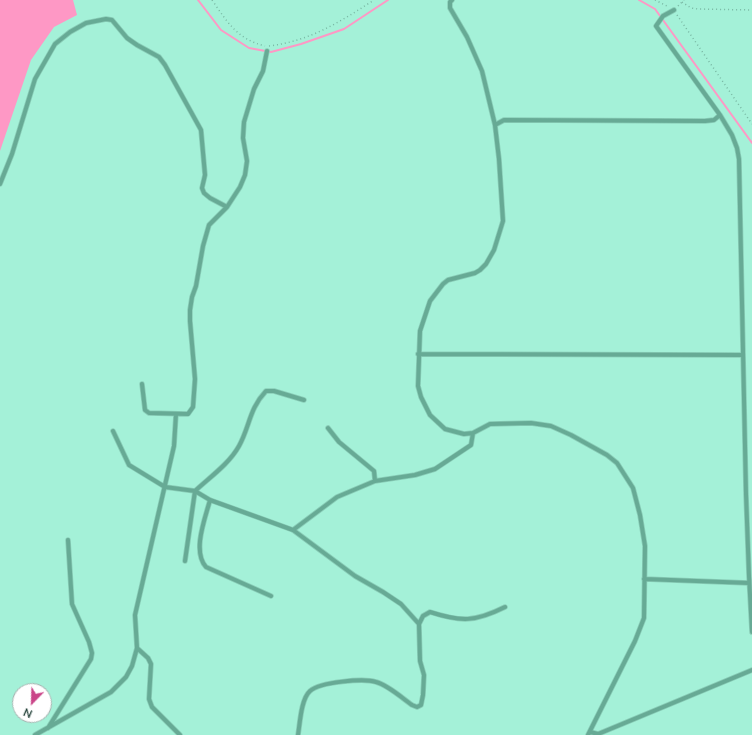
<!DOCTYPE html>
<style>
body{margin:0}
#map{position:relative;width:752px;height:735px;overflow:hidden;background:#a4f1d8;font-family:Mulish,sans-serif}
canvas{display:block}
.north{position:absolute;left:12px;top:683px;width:40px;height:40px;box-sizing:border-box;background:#fff;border:1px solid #a5b1ae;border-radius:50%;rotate:203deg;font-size:11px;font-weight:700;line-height:16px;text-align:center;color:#1e3d34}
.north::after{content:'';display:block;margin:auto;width:14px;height:18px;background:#ca4589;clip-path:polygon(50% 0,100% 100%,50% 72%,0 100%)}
</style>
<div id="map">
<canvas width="752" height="735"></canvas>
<div class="north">N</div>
</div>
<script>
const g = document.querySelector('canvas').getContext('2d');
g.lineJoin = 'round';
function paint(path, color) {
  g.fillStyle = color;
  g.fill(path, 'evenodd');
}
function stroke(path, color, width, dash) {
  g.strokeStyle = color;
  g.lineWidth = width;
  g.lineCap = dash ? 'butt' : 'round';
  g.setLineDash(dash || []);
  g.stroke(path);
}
const water = new Path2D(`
 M0,0H73L77,15L54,27L31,60L0,151Z`);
const stream = new Path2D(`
 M198,0L221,30L249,48L271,52L301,44L344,29L388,0
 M639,0L655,9L752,143`);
const path = new Path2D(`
 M212,0C228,23 237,39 265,46
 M655,0L669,7
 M682,2L691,8L698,9L752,10
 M678,6L684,0
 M677,15L752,124
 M269,46C310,41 340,22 374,0`);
const service = new Path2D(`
 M452,0L450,2V8L467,37L482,71L495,125L499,159L503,221L494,250L486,264L480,270L475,273L448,280L443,284L430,301L420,331L418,386L421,397L430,415L445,429L464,434L473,433L490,424L531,423L551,426L571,435L607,455L617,463L633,488L640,515L645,546L644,618L635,641L588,735
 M674,10L663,16L656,26L720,115L732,135L737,148L739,159L746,494L749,576L752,632
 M495,125L504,120L705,121L714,120L720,115
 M0,184L12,154L35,79L55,44L70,32L86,23L106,19L112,20L127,38L137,45L159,57L165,65L201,130L205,175L202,188L204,193L210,198L227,207
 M418,354L743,355
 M142,384L145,410L149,413L188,414L193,407L195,379L190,321V310L192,297L196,286L203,246L209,225L227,207L240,187L245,175L247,161L243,138L244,122L254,89L263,71L267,51
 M328,428L339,442L374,471L375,481
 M113,431L129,465L165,487L195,491C210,477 229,464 239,446C250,426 249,409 266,391H274L304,400
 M210,500C205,519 192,551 206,567L271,596
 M293,530L337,497L375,481L415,475L435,469L471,445L473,433
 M185,561L195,491L210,500L293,530L355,576L383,592L401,604L419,624
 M644,579L749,583
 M137,648L148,658L151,664L149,699L152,707L180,735
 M48,728L91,659L92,653L89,642L72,604L68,540
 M590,732L598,734L752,670
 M35,735L111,692L126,677L132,666L137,648L135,615L174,446L176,414
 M298,735C300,723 301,699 310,691C320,682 364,678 376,682C388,685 402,698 412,705L417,707L421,705L423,695L424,675L420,661L419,624L423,616L430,612C461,622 475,622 505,607`);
paint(water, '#fe98c5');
stroke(stream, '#fe98c5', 2);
stroke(service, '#89cdb7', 5.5);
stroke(path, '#79b7a3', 1.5, [1, 3]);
stroke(service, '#67aa95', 4);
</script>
